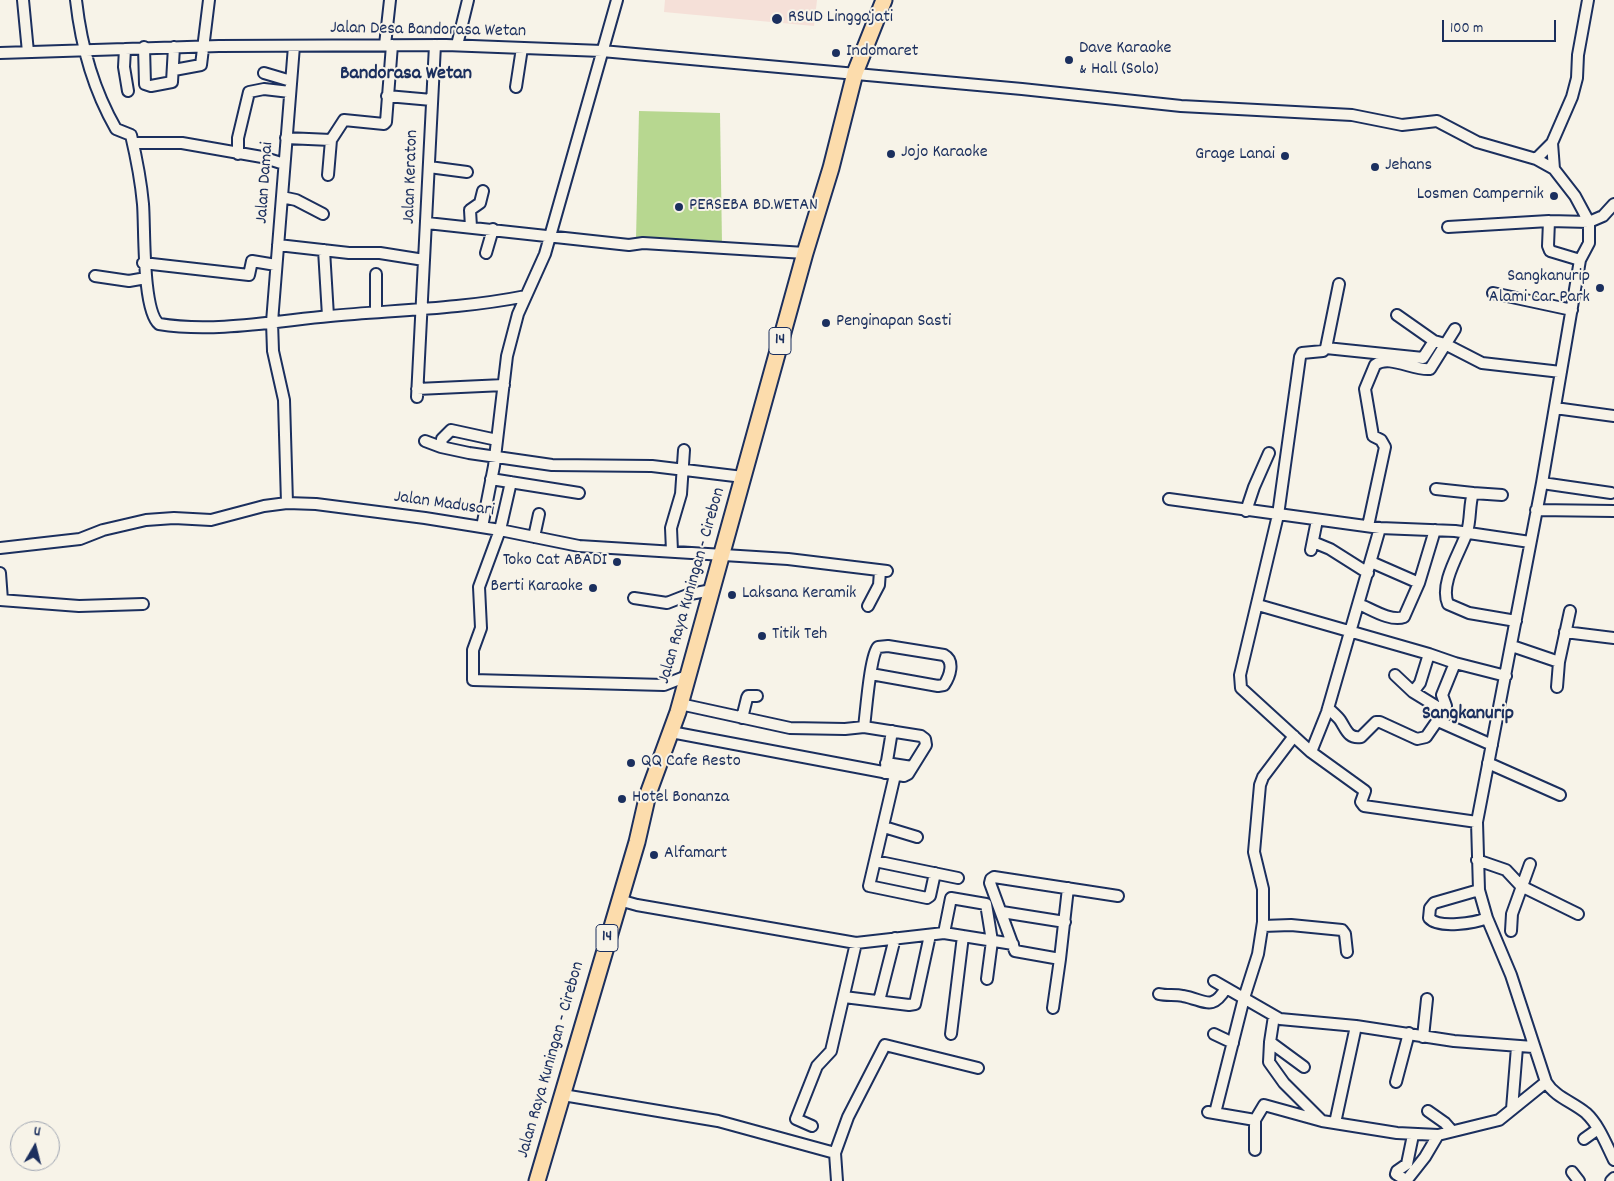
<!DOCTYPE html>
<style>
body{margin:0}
#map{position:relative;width:1614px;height:1181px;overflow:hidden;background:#f7f3e8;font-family:Dekko,sans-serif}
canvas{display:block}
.north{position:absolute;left:10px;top:1121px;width:50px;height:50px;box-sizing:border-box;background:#f7f3e8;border:1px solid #9fa5b1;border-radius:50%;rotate:8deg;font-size:14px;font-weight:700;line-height:20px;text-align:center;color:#1b2f5e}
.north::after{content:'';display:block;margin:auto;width:18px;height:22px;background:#1b2f5e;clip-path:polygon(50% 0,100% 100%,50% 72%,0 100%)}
.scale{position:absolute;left:1442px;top:20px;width:114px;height:22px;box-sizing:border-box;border:2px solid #1b2f5e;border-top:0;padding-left:6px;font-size:15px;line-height:18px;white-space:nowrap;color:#1b2f5e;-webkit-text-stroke:4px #f7f3e8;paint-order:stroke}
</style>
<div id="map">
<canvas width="1614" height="1181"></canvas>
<div class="north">U</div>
<div class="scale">100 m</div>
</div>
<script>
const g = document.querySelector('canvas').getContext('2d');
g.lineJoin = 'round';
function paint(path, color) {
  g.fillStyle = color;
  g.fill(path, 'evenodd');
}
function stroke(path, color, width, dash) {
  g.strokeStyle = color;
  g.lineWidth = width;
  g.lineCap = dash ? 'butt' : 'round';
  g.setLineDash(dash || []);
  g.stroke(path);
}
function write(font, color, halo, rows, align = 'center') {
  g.font = font + ' Dekko,sans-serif';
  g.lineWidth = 4;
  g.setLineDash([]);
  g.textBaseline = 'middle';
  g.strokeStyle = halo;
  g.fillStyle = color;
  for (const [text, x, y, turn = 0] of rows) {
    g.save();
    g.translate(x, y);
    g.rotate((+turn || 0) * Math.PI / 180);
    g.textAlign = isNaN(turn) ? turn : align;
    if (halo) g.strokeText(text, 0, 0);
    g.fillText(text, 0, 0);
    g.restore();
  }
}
const built = new Path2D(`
 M665,0H817L814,26L664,12Z`);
const green = new Path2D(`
 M639,111L720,113L722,244L636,239Z`);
const minor = new Path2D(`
 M23,0L28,52
 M76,0C81,45 93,89 116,129L131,135C136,156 141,182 143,204C145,227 142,310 159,324C213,333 276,321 330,316C396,310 461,309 526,296
 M385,45L390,0
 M457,45L468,0
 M144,47L145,84L151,86L172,82L174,47
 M125,49L124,67L128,91
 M0,53L219,46L446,45L602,51L1022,89L1181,106L1352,115L1402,125L1437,121L1477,142L1536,159L1554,169L1575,196L1589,222V243L1580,260L1542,483L1477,822L1479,890L1487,918L1511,975L1546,1082C1555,1097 1573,1102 1586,1113C1599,1125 1606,1144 1614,1160
 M174,70L201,65L209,0
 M264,73L291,81
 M516,87L522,48
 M387,96L432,100
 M286,138L331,140
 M133,143H182L262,157L284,164
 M1552,143L1554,169
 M238,154V138L249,92L264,89L290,92
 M1536,159L1552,143L1572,97L1577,78L1578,55L1588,0
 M429,167L467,172
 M328,175L331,140L344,120L384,124L386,122L392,45
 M282,197L296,200L323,214
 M1549,221L1548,246L1550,251L1580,260
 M427,223L629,245L643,243L805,253
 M471,227L470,210L480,203L483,191
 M1448,227L1549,221L1589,222L1603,216L1614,204
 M278,245L349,253H380L424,260
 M324,250L328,316
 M486,253L493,229
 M143,263L249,275L252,261L276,265
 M95,276L129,281L146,278
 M1339,284L1326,348L1323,351L1302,353L1300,357L1278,515L1240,675L1241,688L1311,752L1365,791L1361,802L1364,806L1477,822
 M1493,293L1572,310
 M376,312V274
 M1397,315L1434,341L1445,344L1482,363L1561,372
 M1326,348L1423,358L1434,341
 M417,389L504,385
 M417,397L435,45
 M1555,408L1614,416
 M497,440L451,430L442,439L441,447L469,453L552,465L652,466L743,477
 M425,441L441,447
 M491,479L579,493
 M511,482L500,530L479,587L481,628L473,650V680L664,685L687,676
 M1542,483L1611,493
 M1436,489L1473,493C1469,505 1471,519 1467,532C1461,551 1439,583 1448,604L1469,613L1516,621
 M1473,493L1502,495
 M1169,499L1380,528L1455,531L1530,542
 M287,503L284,400L273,351L272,322L294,46
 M1536,510L1614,511
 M1246,511L1254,487L1269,453
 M1368,526L1385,447L1381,440L1373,436L1365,389L1375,365C1389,354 1414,371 1430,369L1455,329
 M482,527L494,466L507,356L518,314L545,254L617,0
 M534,537L539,514
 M1313,542L1330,549L1368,573
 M0,548L80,539L103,530L146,520L174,518L211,520L264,506L287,503L316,504L425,518L500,530L579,546L788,559L887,571
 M1311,550L1317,520
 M672,551L671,528L681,494L684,450
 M1371,562L1419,583
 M0,573L2,600
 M634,598L667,603L690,594L712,590
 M0,600L79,606L143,604
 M1359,604C1371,609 1391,622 1404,617L1419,583L1435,530
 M1258,605L1429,654L1455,663L1506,676
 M868,606L879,585L880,571
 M1565,632L1614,638
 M1512,646L1559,662L1557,687
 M1559,662L1570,611
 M1395,675L1413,692L1444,711
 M1413,692L1420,683L1429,654
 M1328,708C1332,712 1337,716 1340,720C1346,729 1348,739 1361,737L1376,722H1380L1417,739L1426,737L1444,711L1446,706L1442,695L1455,663
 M742,718L747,698L748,696H757
 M1438,721L1492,745
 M864,727C866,713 870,655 878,647L888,646L944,655C955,661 950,676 944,685L938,686L871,674
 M671,732L904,776L908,774L926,745L925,739L921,736L864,727L845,729L790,728L680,704
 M1311,752L1327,712L1380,528
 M886,763L912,767
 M1488,763L1560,795
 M885,773L892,731
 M895,775L869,886L927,898L930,896L935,873
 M884,827L917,837
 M1477,860L1506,870L1521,886L1578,914
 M875,861L958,878
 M1068,888L1060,959L1015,951L990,883L991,879L994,877L1118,896
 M1479,890L1434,903L1430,908L1429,918C1439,929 1475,923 1487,918
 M619,900L637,905L856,943L944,933L1013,944
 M1002,912L1065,922
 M1263,926L1291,925L1342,930L1345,934L1347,952
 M1511,931L1512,914L1530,864
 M944,933L951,898L986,904L992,941L987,979
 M1214,981L1280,1019L1356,1026L1454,1041L1533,1047
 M1159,994C1167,996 1175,994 1183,996C1205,1000 1212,1012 1226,988
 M844,997L909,1005L915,1004L930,935
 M879,1001L895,938
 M1053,1008L1060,959
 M1274,1016L1270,1042L1304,1067
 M951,1034L963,936
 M1214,1034L1233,1043
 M1423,1037L1427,999
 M1270,1042L1269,1062L1284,1083L1322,1121
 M1396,1082L1409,1033
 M563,1095L718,1121L835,1153
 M1512,1109L1517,1047
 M1428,1111L1445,1123L1452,1131
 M1208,1112L1255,1120
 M1215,1113L1244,998L1258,954L1263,922V889L1254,852L1260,785L1263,777L1294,736
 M1335,1123L1356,1026
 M812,1126L796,1119L817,1066L831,1051L856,943
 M1584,1139L1598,1129
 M1255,1150V1120L1264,1105L1322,1121L1397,1133L1438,1135L1499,1120L1546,1082
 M1572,1172L1579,1181
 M1406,1180L1396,1174L1397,1171L1407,1164L1413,1135
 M837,1181L835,1153L848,1117L885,1045L978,1068
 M1406,1181L1425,1157L1438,1135
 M1611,1181L1614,1178`);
const highway = new Path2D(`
 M537,1181L637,842L648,794L678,712L805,253L831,168L855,73L884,0`);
const markers = [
 [777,19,6,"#1b2f5e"],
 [836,53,5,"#1b2f5e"],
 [1069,60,5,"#1b2f5e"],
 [891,154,5,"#1b2f5e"],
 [1285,156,5,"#1b2f5e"],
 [1375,167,5,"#1b2f5e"],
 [1554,196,5,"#1b2f5e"],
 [679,207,5,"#1b2f5e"],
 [1600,288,5,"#1b2f5e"],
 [826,323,5,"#1b2f5e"],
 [617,562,5,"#1b2f5e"],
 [593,588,5,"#1b2f5e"],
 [732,595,5,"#1b2f5e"],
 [762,636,5,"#1b2f5e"],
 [631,763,5,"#1b2f5e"],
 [622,799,5,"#1b2f5e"],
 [654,855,5,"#1b2f5e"]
];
const shields = [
 [780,341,22],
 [607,938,22]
];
const shieldNames = [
 ["14",780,341],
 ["14",607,938]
];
const poiNames = [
 ["RSUD Linggajati",788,19],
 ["Dave Karaoke",1079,50],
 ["& Hall (Solo)",1079,71],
 ["Indomaret",846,53],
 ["Jojo Karaoke",901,154],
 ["Grage Lanai",1275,156,"right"],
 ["Jehans",1385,167],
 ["Losmen Campernik",1544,196,"right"],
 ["PERSEBA BD.WETAN",689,207],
 ["Sangkanurip",1590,278,"right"],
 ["Alami Car Park",1590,299,"right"],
 ["Penginapan Sasti",836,323],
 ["Toko Cat ABADI",607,562,"right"],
 ["Berti Karaoke",583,588,"right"],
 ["Laksana Keramik",742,595],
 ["Titik Teh",772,636],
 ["QQ Cafe Resto",641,763],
 ["Hotel Bonanza",632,799],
 ["Alfamart",664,855]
];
const streetNames = [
 ["Jalan Desa Bandorasa Wetan",428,31,1],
 ["Jalan Keraton",412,177,-88],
 ["Jalan Damai",266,183,-86],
 ["Jalan Madusari",444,505,8],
 ["Jalan Raya Kuningan - Cirebon",693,586,-74],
 ["Jalan Raya Kuningan - Cirebon",552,1060,-74]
];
const quarterNames = [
 ["Bandorasa Wetan",406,75],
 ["Sangkanurip",1468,715]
];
paint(built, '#f5e0d8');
paint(green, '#b7d790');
stroke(minor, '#1b2f5e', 14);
stroke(highway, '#1b2f5e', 19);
stroke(minor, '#f7f3e8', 10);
stroke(highway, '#fcdcac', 15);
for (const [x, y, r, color] of markers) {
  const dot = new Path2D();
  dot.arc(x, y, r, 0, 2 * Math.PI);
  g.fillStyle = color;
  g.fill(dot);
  stroke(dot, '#f7f3e8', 2);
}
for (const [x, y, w] of shields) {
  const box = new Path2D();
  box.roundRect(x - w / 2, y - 13.5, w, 27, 4);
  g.fillStyle = '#f7f3e8';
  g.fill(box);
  stroke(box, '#1b2f5e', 1);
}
write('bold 16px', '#1b2f5e', null, shieldNames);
write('18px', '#1b2f5e', '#f7f3e8', poiNames, 'left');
write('18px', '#1b2f5e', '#f7f3e8', streetNames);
write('bold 20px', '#1b2f5e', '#f7f3e8', quarterNames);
</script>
